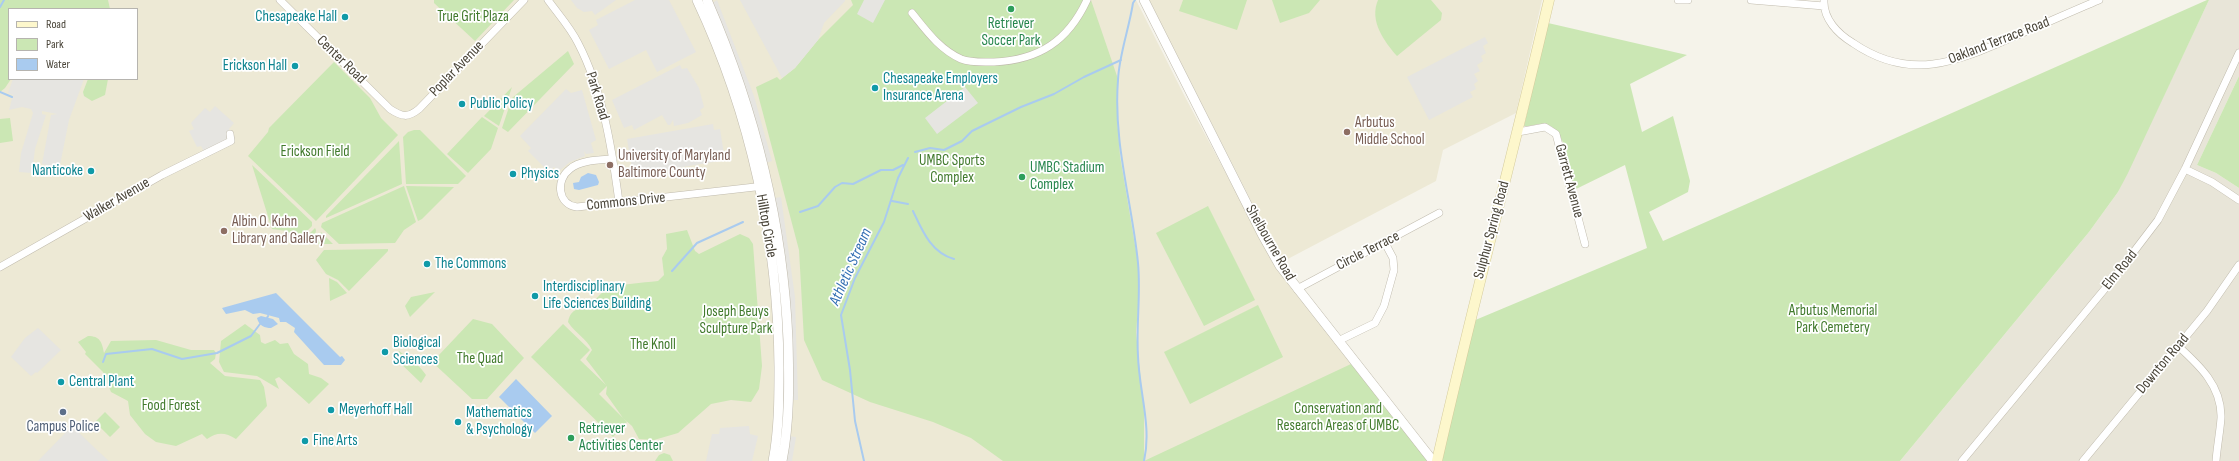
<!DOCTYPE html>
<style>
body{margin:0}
#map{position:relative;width:2239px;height:461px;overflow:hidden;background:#f5f3ea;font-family:"Sofia Sans Condensed",sans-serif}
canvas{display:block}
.legend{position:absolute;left:8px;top:8px;width:130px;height:72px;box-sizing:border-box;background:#fff;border:1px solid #b6b4af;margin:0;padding:5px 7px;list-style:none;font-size:12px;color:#494438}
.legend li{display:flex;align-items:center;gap:8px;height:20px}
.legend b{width:20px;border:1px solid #b6b4af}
</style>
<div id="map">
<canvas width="2239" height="461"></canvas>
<ul class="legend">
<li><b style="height:5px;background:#fdf7cc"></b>Road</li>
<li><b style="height:11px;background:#cbe7b4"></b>Park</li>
<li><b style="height:11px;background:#a9cbef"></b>Water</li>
</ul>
</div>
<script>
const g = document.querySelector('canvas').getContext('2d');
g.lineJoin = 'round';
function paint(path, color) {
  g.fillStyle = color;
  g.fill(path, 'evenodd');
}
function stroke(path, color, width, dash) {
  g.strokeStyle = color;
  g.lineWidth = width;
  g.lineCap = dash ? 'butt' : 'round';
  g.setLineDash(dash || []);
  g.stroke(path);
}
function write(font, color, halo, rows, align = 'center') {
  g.font = font + ' "Sofia Sans Condensed",sans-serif';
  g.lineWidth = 3.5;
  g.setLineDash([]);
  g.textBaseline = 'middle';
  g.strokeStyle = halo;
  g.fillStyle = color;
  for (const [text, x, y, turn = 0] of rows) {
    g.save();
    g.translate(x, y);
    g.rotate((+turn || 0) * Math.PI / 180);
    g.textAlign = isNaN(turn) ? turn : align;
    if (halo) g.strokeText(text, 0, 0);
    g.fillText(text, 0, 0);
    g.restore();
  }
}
const residential = new Path2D(`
 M2209,0H2239V76L2197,165L2216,173L2239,188V461H1900L2089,232L2118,192Z`);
const education = new Path2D(`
 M0,0H1136L1184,95L1277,269L1427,461H0ZM9,9H137V79H9Z
 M1149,0H1542L1516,113L1443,150L1436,181L1282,262Z`);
const green = new Path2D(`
 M0,0H108L110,9H9V79H11L5,88L0,92Z
 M434,0H514L475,41L434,3Z
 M851,0H1091L1118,79L1117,118L1120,156L1138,263L1139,298L1136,332L1144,412V461L1351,364L1419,448L1427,461H1003L971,438L933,422L870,402L822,380L804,340L799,250L756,87L777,77L780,80L795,68L818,40L853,5Z
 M1183,0H1247L1237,30L1179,11Z
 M1272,0H1320L1309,13L1280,23Z
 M1378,0H1431L1442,13L1441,20L1397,56C1384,41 1369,21 1378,0Z
 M2207,0H2209L2128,173L2118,192L2089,232L1900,461H1442L1473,321L1647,248L1625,165L1574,190C1570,172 1567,128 1545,124C1538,123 1531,127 1524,126L1548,23L1687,55L1630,84L1642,132L1673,116L1690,181L1688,192L1649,212L1663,241Z
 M568,51L574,64L508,132L502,128L512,98Z
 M334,62L370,98L381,118L398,135L316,221L248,156L268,132L269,128Z
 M2239,76V188L2216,173L2197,165Z
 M88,79H108L105,95L92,101L84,96L83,92Z
 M512,87L499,126L484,116Z
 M482,117L498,128L491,149L468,173L447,154Z
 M10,118L13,141L0,143V119Z
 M414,130H420L466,176L458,184H406L403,137L408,132Z
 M399,141L402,184L326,218V216Z
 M252,165L312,222V226L297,241L287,231L272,229Z
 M404,186L416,222L404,230L395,243L339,244L321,227L322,223Z
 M406,186L454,187L422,219L418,221Z
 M1208,206L1255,300L1204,326L1156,233Z
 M315,228L316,230L314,243L301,244L300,243Z
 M687,230L695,251L699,254L740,234L749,238L753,244L762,366L759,389L751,402L731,400L711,404L678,433L654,440L639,439L632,426L623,418L627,422L613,437L531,357L563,324L590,350L580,360L606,385L586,359L592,350C587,339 575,333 568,322C571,307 580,310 590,304C597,300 599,293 607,290C623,283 641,283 658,281L664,275L662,258L667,249L666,234ZM607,386L606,394L623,418L599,394Z
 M321,232L333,244H318Z
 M388,249V251L349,291L338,280L326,274L316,260L324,250Z
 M329,278L337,282L347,293L330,301Z
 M435,292L410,317L405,306L411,297Z
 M1258,305L1283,357L1190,404L1164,352Z
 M473,319L492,324L524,358L487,399H472L431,361L438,356Z
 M245,324L260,335L261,342L265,344L275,340L280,344L288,343L294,354L308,364L309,374L321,378L329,384L309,404L279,377L275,379L279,389L257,376L224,372L219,362L221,341Z
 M88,336C100,336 102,342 104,353L111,341L156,340L191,350H214L216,353L215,359L210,363L225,376L260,380L264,387L267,406L236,439C225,432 217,432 207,439L202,434L176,446L156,442L145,434L130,415L128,401L111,392L103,372L85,354L86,352L78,342Z
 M399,351C410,360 418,363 426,375L421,383L395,358Z
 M105,412L120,427L110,437L95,422Z
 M664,453L670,455L673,461H655L659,455Z`);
const parking = new Path2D(`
 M571,0H616L595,15L592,11L584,12L577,8Z
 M635,0H669L696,52L657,72L646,50L609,69L589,30L598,25L596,20Z
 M717,0L754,96L772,161L766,163L711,4Z
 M740,0H845V1L824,23L818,40L795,68L782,78Z
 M864,0H885L873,23L857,14Z
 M1485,37L1488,43L1483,46L1486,53L1481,56L1483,61L1477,65L1480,71L1474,74L1478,81L1474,84L1476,89L1470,92L1473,97L1429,120L1407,77Z
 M680,65L682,69L687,68L699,88L704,107L700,110L702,115L688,123L674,126L673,120L670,125H668L662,115L634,130L632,125L624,128L612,100Z
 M13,79H84L69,120L60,165H55L54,167L42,164L51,115L57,114L42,111V114L46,115L35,149L32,173L19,172L21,153L33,113L31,109L22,107L9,110L13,95L8,93Z
 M965,87L978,103L937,134L925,118Z
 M566,89L571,93L582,90L596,140L591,143L594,153L586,154L584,151L585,156L570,162L559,171L554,167L549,172L528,151L531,148L520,136Z
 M215,106L234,123L229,129L235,138L233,144L207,157L201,146L197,147L189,131L194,129L191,123L205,108L210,112Z
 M713,124L714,130L720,129L724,154L719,155L720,161L633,175L627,139Z
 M781,197L795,297L798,400H792L781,233L775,198Z
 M38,328L61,350L37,373L36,372L31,376L11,357L25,338Z
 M72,426L99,452L109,461H38Z
 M749,426L750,434L758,436L752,461H706L712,434H719L720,428Z
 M789,436L796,437L792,461H785Z`);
const water = new Path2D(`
 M588,173L596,175L599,182L598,185L579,190L574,189L573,183L579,182L581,177Z
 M276,293L340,357L342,356L345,360L341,365H324L294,332L295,328L286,322H280L279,318L260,313L253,314L245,310L226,314L222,308Z
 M261,316L273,319L278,324L271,328C265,328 259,326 257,318Z
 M516,379L552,416L535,433L499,397Z`);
const stream = new Path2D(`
 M1135,0L1133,3C1129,29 1119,55 1118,80C1113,143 1132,202 1138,263C1141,294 1136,325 1138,356C1139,391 1152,427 1144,461
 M0,7L4,0
 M0,92L12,97
 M915,152L930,148L944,150L962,141L972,131L1021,107L1054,94L1084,77L1121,60
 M892,201L908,204
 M913,211C922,230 931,253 954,259
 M800,212L818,206L835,187L842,183L853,184L881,170H893L903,165
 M672,271L697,243L743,222
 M267,318L268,316
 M103,362L106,354L152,349L182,359L217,353L251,336L260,324
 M864,461L855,421L850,370L841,315L855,278L884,222L898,178L908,158`);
const minor = new Path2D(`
 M280,0L390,109C402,117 408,118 419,109L524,0
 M548,0C558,14 570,27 578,43C603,91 612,149 619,202
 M1678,0H1688
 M1751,0L1824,6
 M1824,0C1823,19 1838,34 1853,43C1910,82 1956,62 2013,37C2042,25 2070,12 2099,0
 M912,13C926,30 939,49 961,59C971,63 983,62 994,62C1039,60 1068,41 1087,0
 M1518,132L1545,127L1556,134L1585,244
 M613,159C600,160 580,160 570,169C555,180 558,205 577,207L764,186
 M2185,169L2212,182L2239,200
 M0,267L162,175L231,141L230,134
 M1297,289L1439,213
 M1338,341L1375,323L1384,306L1394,270L1393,258L1385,243
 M2178,346C2199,365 2222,386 2221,418C2220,432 2217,447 2216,461
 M1962,461L2113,279L2158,220L2185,169L2239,53
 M2083,461L2207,311L2239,265`);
const tertiary = new Path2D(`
 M697,0C751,115 778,241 779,367C779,399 779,430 773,461
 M707,0C754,108 783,222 788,340C789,380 790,421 782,461
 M1144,0L1262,234L1280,266L1433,461`);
const secondary = new Path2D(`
 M1437,461C1472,307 1513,154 1549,0`);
const markers = [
 [1011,9,4,"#2e9e5b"],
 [345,17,4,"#0f9aa8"],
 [295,66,4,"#0f9aa8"],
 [875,88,4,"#0f9aa8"],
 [462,104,4,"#0f9aa8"],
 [1347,132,4,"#8d6e63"],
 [610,165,4,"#8d6e63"],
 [91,171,4,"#0f9aa8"],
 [513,174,4,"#0f9aa8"],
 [1022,177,4,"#2e9e5b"],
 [224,231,4,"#8d6e63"],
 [427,264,4,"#0f9aa8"],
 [535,296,4,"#0f9aa8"],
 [385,352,4,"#0f9aa8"],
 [61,382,4,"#0f9aa8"],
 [331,410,4,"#0f9aa8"],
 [63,412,4,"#5c6f8a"],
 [458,422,4,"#0f9aa8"],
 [571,438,4,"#2e9e5b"],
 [305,441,4,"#0f9aa8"]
];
const cultureNames = [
 ["Chesapeake Hall",337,17,"right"],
 ["Erickson Hall",287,66,"right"],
 ["Chesapeake Employers",883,79],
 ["Insurance Arena",883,96],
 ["Public Policy",470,104],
 ["Nanticoke",83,171,"right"],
 ["Physics",521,174],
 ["The Commons",435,264],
 ["Interdisciplinary",543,287],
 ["Life Sciences Building",543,304],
 ["Biological",393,343],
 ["Sciences",393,360],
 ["Central Plant",69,382],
 ["Meyerhoff Hall",339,410],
 ["Mathematics",466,413],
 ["& Psychology",466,430],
 ["Fine Arts",313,441]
];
const parkNames = [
 ["True Grit Plaza",473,17],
 ["Erickson Field",315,152],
 ["UMBC Sports",952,161],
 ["Complex",952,178],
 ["Arbutus Memorial",1833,311],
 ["Park Cemetery",1833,328],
 ["Joseph Beuys",736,312],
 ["Sculpture Park",736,329],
 ["The Knoll",653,345],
 ["The Quad",480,359],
 ["Food Forest",171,406],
 ["Conservation and",1338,409],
 ["Research Areas of UMBC",1338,426]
];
const leisureNames = [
 ["Retriever",1011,24,"center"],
 ["Soccer Park",1011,41,"center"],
 ["UMBC Stadium",1030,168],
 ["Complex",1030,185],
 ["Retriever",579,429],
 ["Activities Center",579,446]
];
const streetNames = [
 ["Oakland Terrace Road",1999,41,-21],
 ["Center Road",341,60,44],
 ["Poplar Avenue",457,69,-46],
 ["Park Road",597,96,73],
 ["Garrett Avenue",1569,181,75],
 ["Walker Avenue",117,200,-30],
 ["Commons Drive",626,202,-6],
 ["Hilltop Circle",766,226,80],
 ["Sulphur Spring Road",1492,230,-75],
 ["Shelbourne Road",1270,243,60],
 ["Circle Terrace",1368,251,-27],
 ["Elm Road",2120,270,-51],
 ["Downton Road",2163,364,-50]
];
const educationNames = [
 ["Arbutus",1355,123],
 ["Middle School",1355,140],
 ["University of Maryland",618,156],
 ["Baltimore County",618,173],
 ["Albin O. Kuhn",232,222],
 ["Library and Gallery",232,239]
];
const serviceNames = [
 ["Campus Police",63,427]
];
const waterNames = [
 ["Athletic Stream",851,267,-66]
];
paint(residential, '#e8e5d8');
paint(education, '#ede9d5');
paint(green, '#cbe7b4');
paint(parking, '#e6e5e1');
paint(water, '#a9cbef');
stroke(stream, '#a9cbef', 2);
stroke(minor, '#c0bbad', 8);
stroke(tertiary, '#c0bbad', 10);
stroke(secondary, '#d3ca9b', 11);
stroke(minor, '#fff', 7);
stroke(tertiary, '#fff', 9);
stroke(secondary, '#fdf7cc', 10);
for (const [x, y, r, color] of markers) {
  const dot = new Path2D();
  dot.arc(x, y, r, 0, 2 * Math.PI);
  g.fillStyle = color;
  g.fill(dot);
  stroke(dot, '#fff', 1.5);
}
write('15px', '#0d838f', '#fff', cultureNames, 'left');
write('15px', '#417a2c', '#fff', parkNames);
write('15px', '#27864d', '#fff', leisureNames, 'left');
write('15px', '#494438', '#fff', streetNames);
write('15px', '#785e54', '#fff', educationNames, 'left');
write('15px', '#4e5e75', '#fff', serviceNames);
write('italic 16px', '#336fb3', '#fff', waterNames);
</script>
